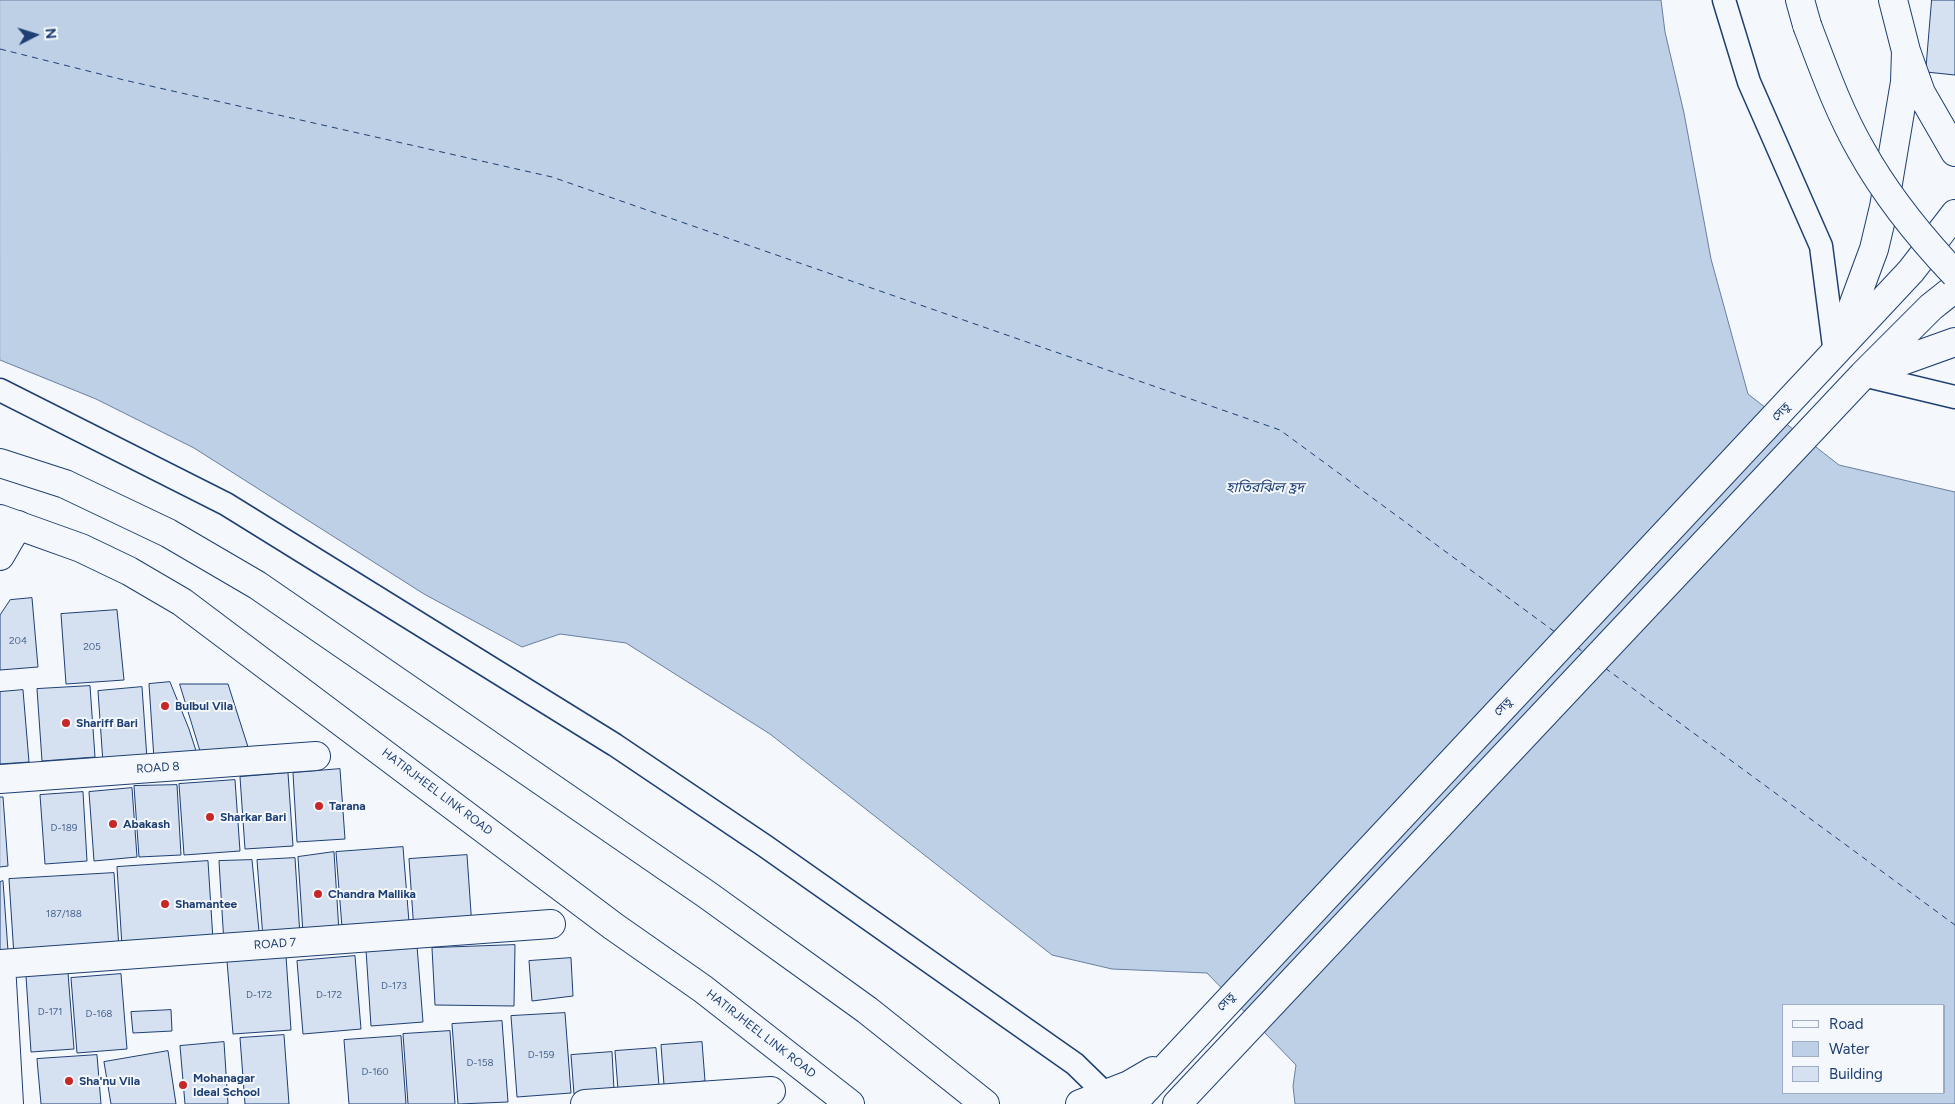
<!DOCTYPE html>
<meta charset="utf-8">
<style>
body{margin:0}
#map{position:relative;width:1955px;height:1104px;overflow:hidden;background:#f4f7fb;font-family:Figtree,sans-serif}
canvas{display:block}
.legend{position:absolute;left:1782px;top:1004px;width:162px;height:90px;box-sizing:border-box;background:#f4f7fb;border:1px solid #9eadc5;margin:0;padding:6px 9px;list-style:none;font-size:15px;color:#1d3f73}
.legend li{display:flex;align-items:center;gap:10px;height:25px}
.legend b{width:25px;border:1px solid #9eadc5}
.north{position:absolute;left:10px;top:10px;width:50px;height:50px;-webkit-text-stroke:4px #f4f7fb;paint-order:stroke;rotate:85deg;font-size:14px;font-weight:700;line-height:20px;text-align:center;color:#1d3f73}
.north::after{content:'';display:block;margin:auto;width:18px;height:22px;background:#1d3f73;clip-path:polygon(50% 0,100% 100%,50% 72%,0 100%)}
</style>
<div id="map">
<canvas width="1955" height="1104"></canvas>
<ul class="legend">
<li><b style="height:6px;background:#f4f7fb"></b>Road</li>
<li><b style="height:14px;background:#bed0e5"></b>Water</li>
<li><b style="height:14px;background:#d5e0f0"></b>Building</li>
</ul>
<div class="north">N</div>
</div>
<script>
const g = document.querySelector('canvas').getContext('2d');
g.lineJoin = 'round';
function paint(path, color) {
  g.fillStyle = color;
  g.fill(path, 'evenodd');
}
function stroke(path, color, width, dash) {
  g.strokeStyle = color;
  g.lineWidth = width;
  g.lineCap = dash ? 'butt' : 'round';
  g.setLineDash(dash || []);
  g.stroke(path);
}
function write(font, color, halo, rows, align = 'center') {
  g.font = font + ' Figtree,"Noto Sans Bengali",sans-serif';
  g.lineWidth = 4;
  g.setLineDash([]);
  g.textBaseline = 'middle';
  g.strokeStyle = halo;
  g.fillStyle = color;
  for (const [text, x, y, turn = 0] of rows) {
    g.save();
    g.translate(x, y);
    g.rotate((+turn || 0) * Math.PI / 180);
    g.textAlign = isNaN(turn) ? turn : align;
    if (halo) g.strokeText(text, 0, 0);
    g.fillText(text, 0, 0);
    g.restore();
  }
}
const water = new Path2D(`
 M0,0H1661L1665,32L1684,113L1711,259L1748,394L1839,465L1955,492V1104H1295L1293,1086L1296,1065L1207,973L1112,969L1052,955L770,734L626,643L560,634L522,647L424,594L194,448L96,399L0,360ZM1784,1005H1944V1093H1784Z`);
const ferry = new Path2D(`
 M0,49L124,80L552,177L1280,430L1555,632
 M1577,647L1583,652
 M1605,668L1955,925`);
const building = new Path2D(`
 M1932,0H1955V75L1926,72Z
 M32,598L38,667L0,670V615L10,600Z
 M117,610L124,680L66,684L61,614Z
 M170,682L189,729L198,757L154,759L149,684Z
 M180,684H228L248,747L201,753Z
 M90,686L95,757L42,761L37,689Z
 M142,687L147,759L103,763L98,691Z
 M23,690L29,762L0,764V692Z
 M340,769L345,839L297,842L293,773Z
 M288,773L293,846L245,849L240,777Z
 M235,780L240,851L184,855L179,784Z
 M177,785L181,855L139,857L134,786Z
 M132,788L137,857L94,861L89,792Z
 M83,792L87,861L45,864L40,795Z
 M0,797H3L8,866L0,867Z
 M403,847L409,922L342,927L336,852Z
 M334,852L339,932L303,933L298,857Z
 M467,855L472,927L414,931L409,859Z
 M295,858L300,936L263,938L257,860Z
 M252,860L260,941L224,944L219,861Z
 M208,861L213,940L122,946L117,867Z
 M114,873L119,949L14,956L9,879Z
 M3,881L8,951H0V882Z
 M515,945L514,1006L435,1005L432,948Z
 M417,946L423,1022L371,1026L366,950Z
 M286,956L291,1030L233,1034L227,961Z
 M355,956L361,1029L303,1034L297,961Z
 M571,958L573,996L532,1001L529,961Z
 M68,973L74,1049L31,1052L26,976Z
 M121,974L127,1049L77,1053L71,978Z
 M171,1010L172,1031L133,1033L131,1012Z
 M565,1013L571,1093L517,1097L511,1016Z
 M502,1021L508,1102L458,1104L452,1024Z
 M450,1031L455,1104H408L403,1034Z
 M284,1035L289,1104H245L240,1038Z
 M401,1036L406,1104H349L344,1040Z
 M224,1042L228,1104H185L180,1046Z
 M702,1042L705,1081L664,1085L661,1045Z
 M656,1048L659,1086L618,1090L615,1051Z
 M168,1051L176,1104H111L104,1062Z
 M612,1052L614,1090L574,1094L571,1055Z
 M97,1055L101,1104H41L37,1059Z`);
const pedestrian = new Path2D(`
 M1724,0L1749,82L1821,246L1835,354
 M1863,375L1955,397
 M0,390L226,504L615,745L765,846L1075,1064L1116,1104`);
const minor = new Path2D(`
 M0,779L316,756
 M0,964L551,924
 M1,964L9,1104
 M585,1104L771,1091`);
const tertiary = new Path2D(`
 M0,556L18,525`);
const secondary = new Path2D(`
 M1800,0L1807,25
 M1893,0L1906,51L1921,93L1955,152
 M1840,341L1874,249L1884,207L1905,82L1906,51
 M1871,372L1955,342
 M0,463L65,484L168,533L257,585L706,894L867,1010L985,1104
 M0,519L81,548L129,571L182,602L613,926L703,989L850,1104
 M1080,1104L1129,1085L1153,1071
 M1132,1104L1911,271L1955,214
 M1177,1104L1863,375L1931,307L1955,288`);
const secondaryBridge = new Path2D(`
 M1807,25C1823,67 1838,110 1861,150C1886,195 1920,237 1955,274`);
const markers = [
 [165,706,5,"#c62828"],
 [66,723,5,"#c62828"],
 [319,806,5,"#c62828"],
 [210,817,5,"#c62828"],
 [113,824,5,"#c62828"],
 [318,894,5,"#c62828"],
 [165,904,5,"#c62828"],
 [69,1081,5,"#c62828"],
 [183,1085,5,"#c62828"]
];
const numberNames = [
 ["204",18,641],
 ["205",92,647],
 ["D-189",64,828],
 ["187/188",64,914],
 ["D-173",394,986],
 ["D-172",259,995],
 ["D-172",329,995],
 ["D-171",50,1012],
 ["D-168",99,1014],
 ["D-159",541,1055],
 ["D-158",480,1063],
 ["D-160",375,1072]
];
const streetNames = [
 ["সেতু",1781,412,-47],
 ["সেতু",1503,707,-47],
 ["ROAD 8",158,768,-4],
 ["HATIRJHEEL LINK ROAD",437,792,37],
 ["ROAD 7",275,944,-4],
 ["সেতু",1226,1002,-47],
 ["HATIRJHEEL LINK ROAD",761,1034,38]
];
const poiNames = [
 ["Bulbul Vila",175,706],
 ["Shariff Bari",76,723],
 ["Tarana",329,806],
 ["Sharkar Bari",220,817],
 ["Abakash",123,824],
 ["Chandra Mallika",328,894],
 ["Shamantee",175,904],
 ["Mohanagar",193,1078],
 ["Ideal School",193,1092],
 ["Sha'nu Vila",79,1081]
];
const waterNames = [
 ["হাতিরঝিল হ্রদ",1265,488]
];
paint(water, '#bed0e5');
stroke(water, '#687fa3', 1);
stroke(ferry, '#1d3f73', 1, [6, 5]);
paint(building, '#d5e0f0');
stroke(building, '#1d3f73', 1);
stroke(pedestrian, '#1d3f73', 25);
stroke(minor, '#1d3f73', 30);
stroke(tertiary, '#1d3f73', 30);
stroke(secondary, '#1d3f73', 30);
stroke(pedestrian, '#f4f7fb', 22);
stroke(minor, '#f4f7fb', 28);
stroke(tertiary, '#f4f7fb', 28);
stroke(secondary, '#f4f7fb', 28);
stroke(secondaryBridge, '#1d3f73', 30, []);
stroke(secondaryBridge, '#f4f7fb', 28);
for (const [x, y, r, color] of markers) {
  const dot = new Path2D();
  dot.arc(x, y, r, 0, 2 * Math.PI);
  g.fillStyle = color;
  g.fill(dot);
  stroke(dot, '#f4f7fb', 2);
}
write('10px', '#4b6792', null, numberNames);
write('12px', '#1d3f73', '#f4f7fb', streetNames);
write('bold 12px', '#1d3f73', '#f4f7fb', poiNames, 'left');
write('italic 14px', '#1d3f73', '#f4f7fb', waterNames);
</script>
